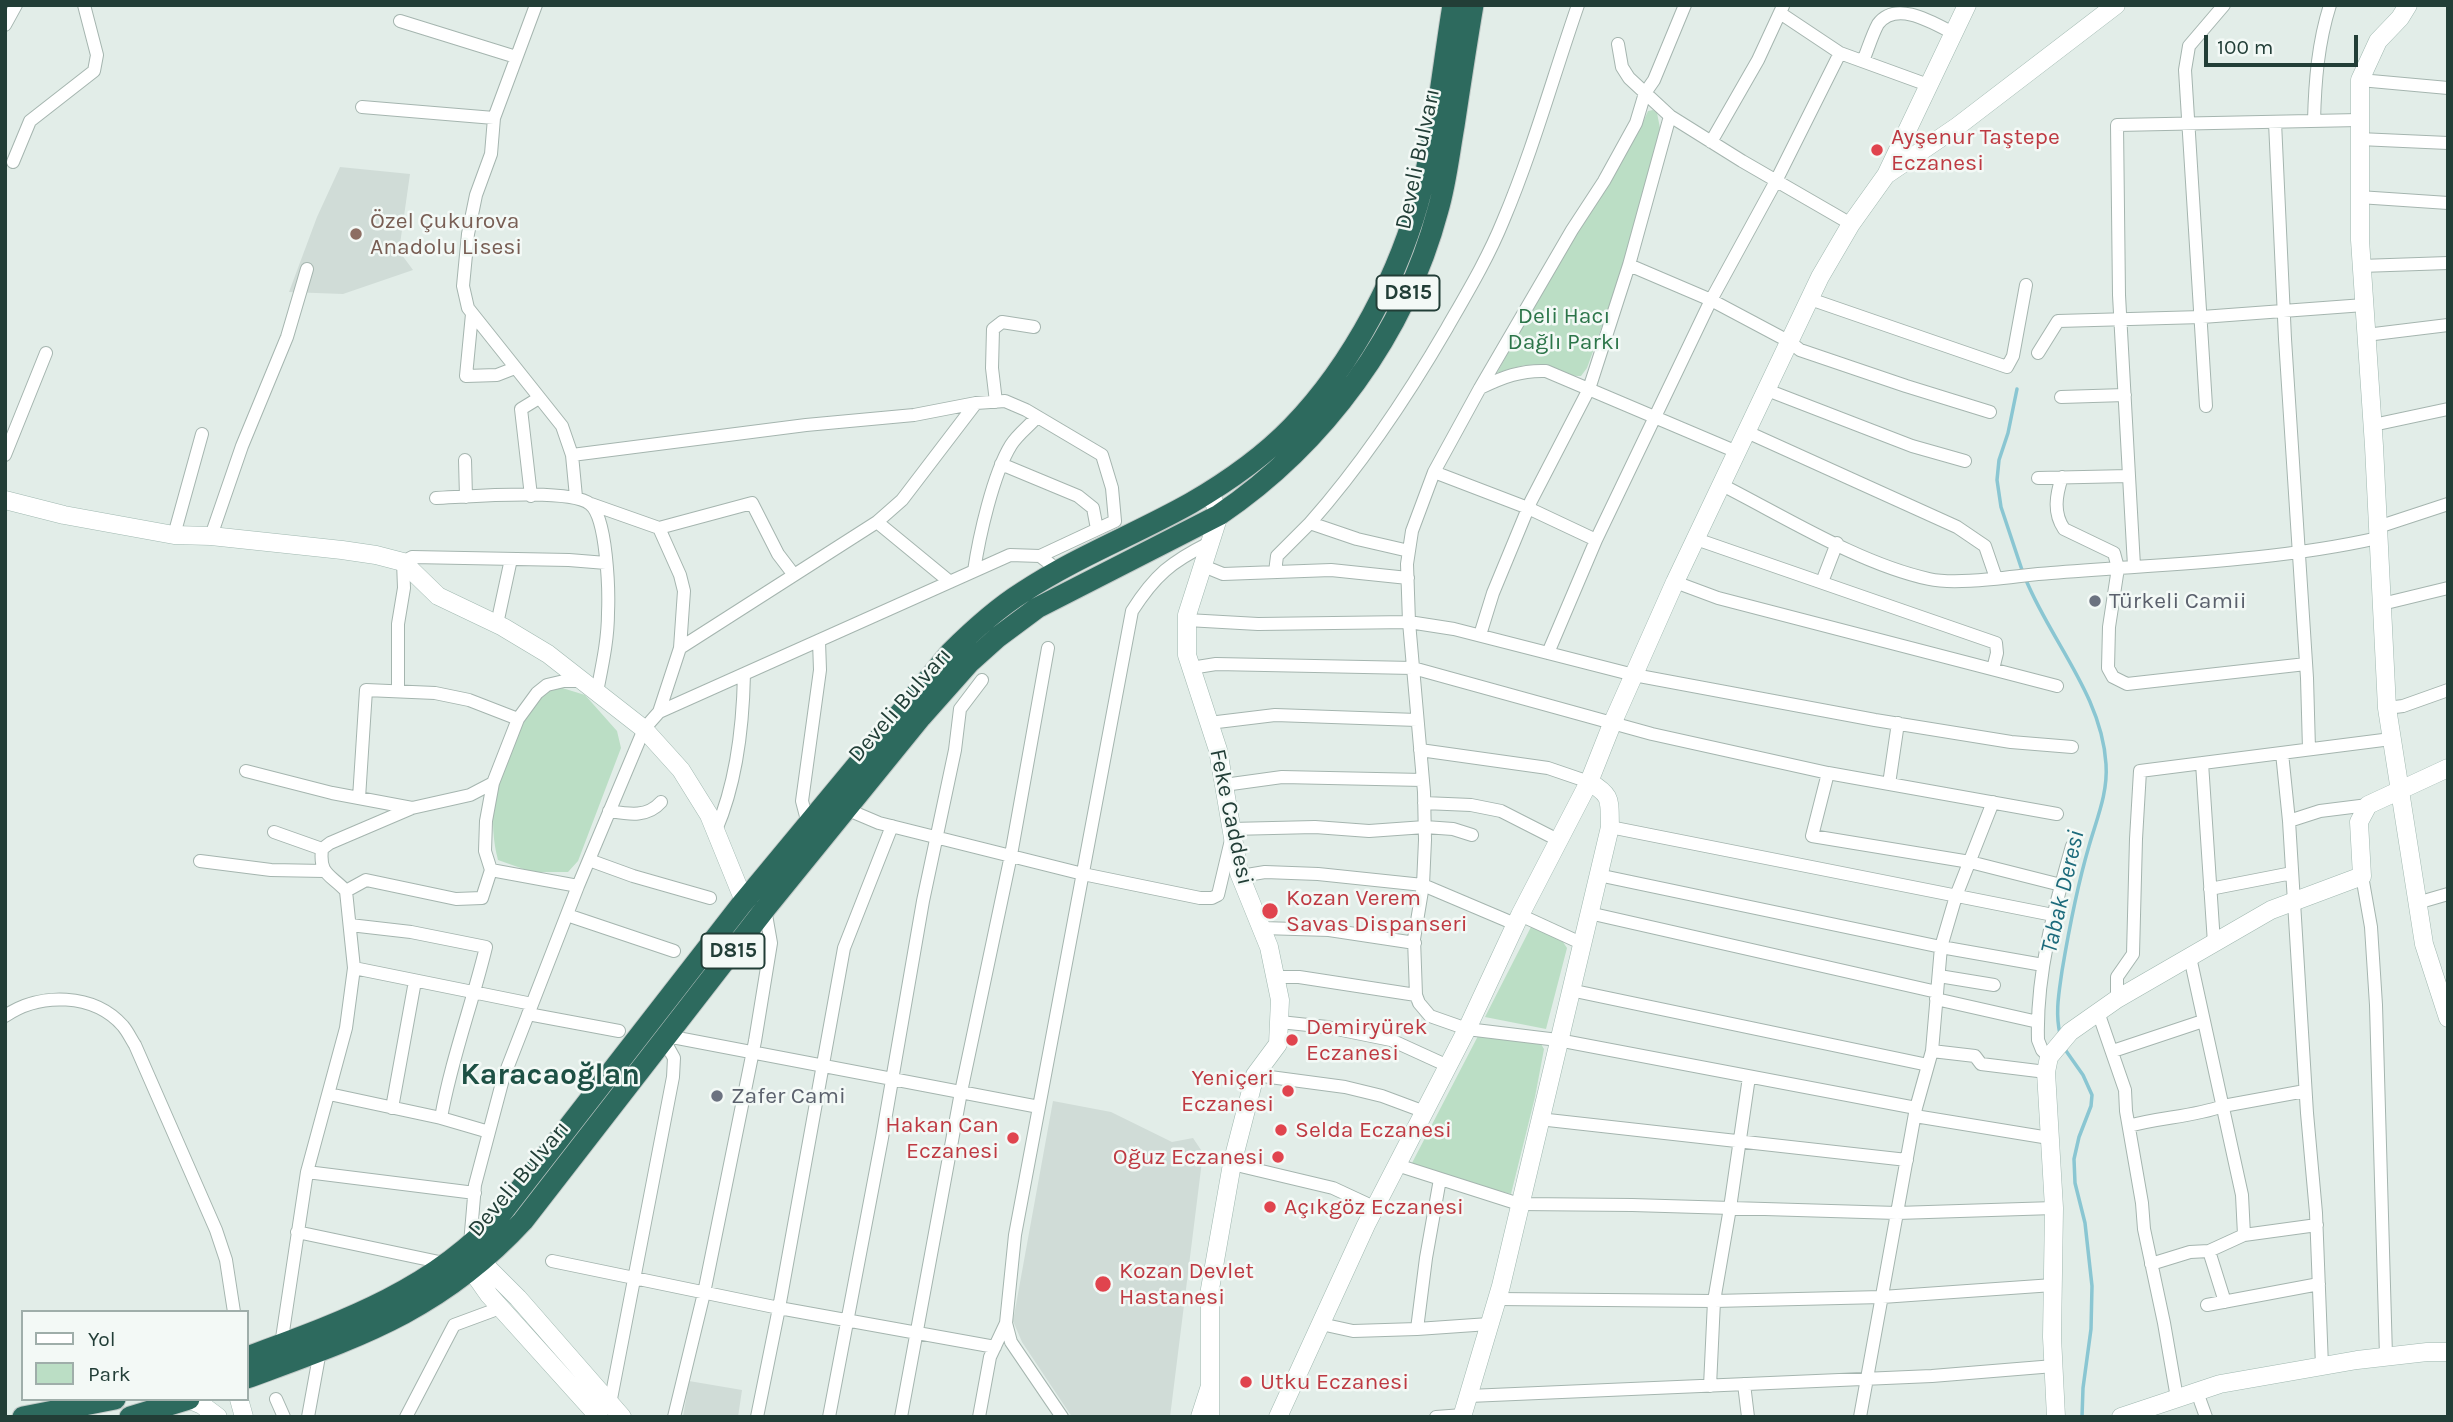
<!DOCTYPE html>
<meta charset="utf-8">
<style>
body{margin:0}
#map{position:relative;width:2453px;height:1422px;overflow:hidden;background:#e2ede8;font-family:Karla,sans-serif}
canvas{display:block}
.frame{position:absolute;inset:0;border:7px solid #223e37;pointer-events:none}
.legend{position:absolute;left:21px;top:1310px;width:228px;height:91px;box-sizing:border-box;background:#f3f9f6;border:2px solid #9faeaa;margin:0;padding:9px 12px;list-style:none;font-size:21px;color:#223e37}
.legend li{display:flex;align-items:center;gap:14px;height:35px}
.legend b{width:35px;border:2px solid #9faeaa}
.scale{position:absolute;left:2204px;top:35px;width:154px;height:32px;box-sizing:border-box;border:4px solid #223e37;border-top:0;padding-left:9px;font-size:21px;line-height:24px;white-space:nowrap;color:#223e37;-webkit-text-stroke:5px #f3f9f6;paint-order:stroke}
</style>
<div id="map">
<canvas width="2453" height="1422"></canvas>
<div class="frame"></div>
<ul class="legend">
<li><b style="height:9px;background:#fff"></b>Yol</li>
<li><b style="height:19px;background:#bbdec5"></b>Park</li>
</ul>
<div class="scale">100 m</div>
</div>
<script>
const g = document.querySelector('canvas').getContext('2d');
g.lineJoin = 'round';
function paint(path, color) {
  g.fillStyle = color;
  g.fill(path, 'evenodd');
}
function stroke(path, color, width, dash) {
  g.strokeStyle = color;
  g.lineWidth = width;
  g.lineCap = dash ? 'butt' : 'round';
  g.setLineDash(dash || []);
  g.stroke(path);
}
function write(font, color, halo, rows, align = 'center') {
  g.font = font + ' Karla,sans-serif';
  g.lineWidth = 5;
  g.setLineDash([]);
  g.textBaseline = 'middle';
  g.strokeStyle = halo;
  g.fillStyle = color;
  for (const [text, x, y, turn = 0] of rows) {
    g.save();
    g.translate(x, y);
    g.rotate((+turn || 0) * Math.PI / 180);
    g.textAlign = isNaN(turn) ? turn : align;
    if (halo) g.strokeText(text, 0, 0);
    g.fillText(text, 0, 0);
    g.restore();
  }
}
const built = new Path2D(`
 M340,167L410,174L399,251L413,270L343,294L289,292L317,217Z
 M1053,1101L1111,1112L1172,1142L1193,1138L1203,1153L1170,1417H1072L1022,1342L1013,1321Z
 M689,1381L742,1390L738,1417H683Z`);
const green = new Path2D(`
 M1653,110L1657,113L1660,128L1628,254L1587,368L1581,376C1568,377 1555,369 1542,366C1527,362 1511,369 1497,373L1555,267L1639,131L1648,111Z
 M559,687L585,695L617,731L621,748L578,861L568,872H532L498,860C493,841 492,822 494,801C497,775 523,717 540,698C546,692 551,690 559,687Z
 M1532,925L1563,942L1567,948L1546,1029L1485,1017Z
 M1478,1036L1541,1044L1544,1049L1535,1097L1511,1194L1439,1174L1412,1163Z`);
const stream = new Path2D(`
 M2017,389L2008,433L1999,460L1997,480L2001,507L2023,573
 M2026,580C2051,641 2102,696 2106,764C2108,793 2097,818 2089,846C2077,887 2069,929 2062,971C2059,993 2055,1012 2060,1034
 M2064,1048L2083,1075L2092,1095L2091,1106L2079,1137L2074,1159L2075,1183L2085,1223L2092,1286L2091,1329L2083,1388L2082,1417`);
const street = new Path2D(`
 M536,5L494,118L491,154L476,195L468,234L463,286L468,308L562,426L572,455L576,497
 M1685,5L1654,80L1645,93L1636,123L1604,181L1572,230L1480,388L1434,472L1412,531L1407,564L1409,622L1424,792L1425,840L1423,885L1414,939L1416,995L1419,1003L1430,1016L1467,1029L1558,1040L1916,1108
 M1780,13L1840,53L1928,85
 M400,21L516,57
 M5,25L16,5
 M1618,44L1622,67L1629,78L1670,116L1742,161L1851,224
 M1863,61C1868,49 1872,35 1878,24C1896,0 1932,22 1953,33
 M2360,80L2448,88
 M362,107L494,118
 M2314,121C2315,81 2318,43 2330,5
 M2275,122L2285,339L2307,678L2309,749
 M2359,139L2448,143
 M1711,142L1758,60L1783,6
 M13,162L30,121L94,71L97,55L84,5
 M2359,197L2448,203
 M1629,265L1711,300L1790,342L1800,350L1906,386L1990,412
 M2361,266L2448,263
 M1810,299L2007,367L2013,356L2026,285
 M472,314L466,376L497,375L515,368
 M2366,335L2448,325
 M2038,353L2058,321L2202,317L2364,305
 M1480,388C1503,377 1521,370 1546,371L1737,452
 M1767,390L1912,446L1965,461
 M2061,397L2125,395
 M996,402L992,368L993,329L1002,322L1034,327
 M2206,406L2185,70L2189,46L2224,5
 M2373,425L2448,409
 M1747,432L1957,527L1985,546L1996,578
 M5,455L46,353
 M572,455L806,425L914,415L976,403L1005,401L1026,410L1102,455L1112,488L1115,521L1040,556
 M465,460L466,497
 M1001,464L1078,496L1093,508L1097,529
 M1434,472L1528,508L1596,540
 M2062,477C2056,495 2053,513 2064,529L2114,553L2118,568L2109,627L2108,668L2113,677L2127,684L2306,664
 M2038,478L2129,476
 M1722,485C1785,517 1860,564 1929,579C1959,586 2019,575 2051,573C2160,564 2271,562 2378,538
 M531,496L521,409L539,398
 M436,498C465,497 570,488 590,504C607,517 609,591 608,613C608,640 602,666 597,692
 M591,504L659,528L752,503L778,554L794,575
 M877,522L950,582
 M1310,523C1363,463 1407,397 1447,328C1467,293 1488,258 1503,221C1533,150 1553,77 1578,5
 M2378,527L2448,504
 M659,528L680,575L684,591L680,648
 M174,535L202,434
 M211,536L242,446L287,337L307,269
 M1696,539L1996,643L1997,653L1993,669
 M1201,565L1223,574L1331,570L1408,578
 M2134,566L2119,295L2117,125L2359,120
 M974,571C979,537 993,474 1011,445C1017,435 1029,426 1037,417
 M1275,572L1277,556L1310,523L1357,539L1409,551
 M1675,582L1718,598L2057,686
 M1822,582L1837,543
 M2382,604L2448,588
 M1187,620L1258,624L1409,622L1454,629L1634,675L1875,720L2011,742L2072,747
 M497,624L511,559
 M1480,635L1493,593L1531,501L1589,389L1629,265L1670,116
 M1548,653L1596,540L1711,300L1776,181L1840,53
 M1191,668L1216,664L1413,668L1652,734L1828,773L2057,814
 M398,690V624L404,588L403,562L412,557L569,560L606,563
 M2387,708L2403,706L2448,690
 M659,712L680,648L877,522L902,500L976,403
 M1209,723L1275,715L1417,720
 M1420,750L1548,768L1589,782
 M2282,753L2289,821L2307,1113L2316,1213L2322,1366
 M2202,763L2214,943
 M246,771L332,793L412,808
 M1828,773L1812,836L1970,862L2061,885
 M1889,784L1898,723
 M1224,785L1282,777L1423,780
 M359,798L366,690L435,693L469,700L518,719
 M1424,803L1471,805L1501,811L1558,840
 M846,809L879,823L1083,874L1200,898H1212L1218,895L1231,840
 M609,811C628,814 647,818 661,802
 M2289,821L2320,811L2368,805
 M808,824L802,801L820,670L819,641
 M1610,827L2053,915
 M1231,829L1315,827L1369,831L1425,827L1453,829L1472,835
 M716,830C736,784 743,725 744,674
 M274,832L322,849
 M589,860L633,876L710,898
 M200,861L271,870L324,871
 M491,870L578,886
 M1598,875L1941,947L2043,965
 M1241,876L1265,872L1318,874L1423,885L1515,924
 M2362,876L2371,927L2376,1005L2386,1356
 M2210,889L2292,873
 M346,891L366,880L456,899L482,898L491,870L485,851L486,821L493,783L518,719L537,693L547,685L564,681H582
 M2417,903L2448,894
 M1589,913L1937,992
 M567,915L674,951
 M1520,915L1581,943
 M350,925L411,932L486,947C472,1005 451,1060 441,1118
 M1262,928L1329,930L1415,943
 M2190,957L2242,1195L2244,1235
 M354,968L532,1004
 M1939,976L1994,985
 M1277,977H1299L1416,995
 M1570,990L1928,1065
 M1936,999L2038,1022
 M2117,999V977L2133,954L2136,839L2140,771L2391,739
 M2098,1012L2125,1090L2126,1111L2142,1203L2144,1229L2164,1323L2177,1398
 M528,1014L619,1031
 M5,1016C40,992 94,993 123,1026C128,1032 131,1039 135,1045L216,1230L226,1260L234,1312
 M1280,1022L1327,1027L1391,1040L1448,1066
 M667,1036L1039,1107
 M1932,1051L1975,1056L1981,1064L2046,1072
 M2113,1051L2203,1021
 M2049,1057L2042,1050L2038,1040C2036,974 2054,909 2072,846
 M1255,1075L1345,1087L1382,1096L1425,1112
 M329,1094L441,1118L489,1132
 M392,1108L415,981
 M1915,1116L2049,1138
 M1539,1119L1907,1160
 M2129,1126C2160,1117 2193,1117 2223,1106L2305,1091
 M1232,1164L1333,1188L1376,1208
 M1397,1165L1519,1204L1632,1205L1897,1213L2054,1208
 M307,1172L475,1193
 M297,1232L444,1263
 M470,1244L475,1185L503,1079L578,886L644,729L659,712L1010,555L1040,556L1059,571
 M2209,1251L2225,1302
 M552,1261L779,1308L995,1347
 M2151,1264L2190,1252L2209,1251L2244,1235L2317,1225
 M1497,1299L1714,1301L1882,1297L2053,1285
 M2207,1305L2319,1284
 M1321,1324L1353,1331L1417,1329L1489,1324
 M1417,1329L1426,1258L1440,1179
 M281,1345L307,1172L346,1028L354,968L346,891C330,874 319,875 322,849L330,843L412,808L470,795L493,783
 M1744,1384L1748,1417
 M1710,1386L1714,1301L1730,1208L1749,1077
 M2197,1392L2206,1417
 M1469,1396L1932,1376L2054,1366
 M276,1399L284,1417
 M610,1404L673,1077L674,1058L664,1040
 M308,1417L320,1351
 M406,1417L454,1325L500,1308
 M674,1417L704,1293L755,1041L771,943L765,909
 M757,1417L779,1308L844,948L892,826
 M829,1417L882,1138L923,901L955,750L960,709L982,680
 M901,1417L961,1092L1011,855L1048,648
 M979,1417L990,1357L1006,1323
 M1062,1417L1011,1342L1006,1323L1015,1235L1132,611C1155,575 1171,562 1209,543
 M1436,1417L1463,1415
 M1860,1417L1916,1108L1932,1051L1941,947L1956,896L1993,802`);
const secondary = new Path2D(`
 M2408,5L2400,18L2378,41L2360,80V240L2374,446L2387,708L2424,944L2448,1018
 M1886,175L1958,126L2116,5
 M5,500L64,515L174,535L211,536L342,550L376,555L403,562L438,596L503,627L548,654L644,729L681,770L709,815L744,901
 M474,1250L482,1262L518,1298L622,1417
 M463,1258L489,1295L599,1417
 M1210,1386V1289L1232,1164L1255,1075L1278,1044L1280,1000L1269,947L1239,873L1218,750L1187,655V615L1219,515L1210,492
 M188,1399L202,1405L218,1417
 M239,1399L244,1417
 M1200,1417L1210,1386V1417
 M1278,1417L1366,1225L1467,1029L1520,915L1589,782L1612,724L1675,582L1820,277L1851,224L1886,175L1967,5
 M1462,1417L1501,1286L1610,827C1609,800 1613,796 1589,782
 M2056,1417L2052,1337L2054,1208L2046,1072L2049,1057L2070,1032L2117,999L2271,910L2362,876L2359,822L2368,805L2448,768
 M2121,1417L2220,1384L2357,1360L2427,1352H2448`);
const highway = new Path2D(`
 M247,1357C337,1324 435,1290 500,1215L741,905L950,653C972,631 996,609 1023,592C1076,557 1136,534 1191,503C1227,482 1263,457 1292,427C1353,364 1401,272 1422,188C1437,128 1443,66 1453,5
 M247,1378C358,1337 440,1311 523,1221L765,909L921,717L969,663L998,637L1037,608L1219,515C1324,444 1405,334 1438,210C1446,183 1449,154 1454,126C1460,86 1466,46 1473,5
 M23,1417L115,1399
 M130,1417L189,1399`);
const markers = [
 [1877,150,7,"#e0444e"],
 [356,234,7,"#8d6e63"],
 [2095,601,7,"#6b7280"],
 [1270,911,9,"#e0444e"],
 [1292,1040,7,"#e0444e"],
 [1288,1091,7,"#e0444e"],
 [717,1096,7,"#6b7280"],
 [1281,1130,7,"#e0444e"],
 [1013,1138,7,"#e0444e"],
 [1278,1157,7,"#e0444e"],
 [1270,1207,7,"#e0444e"],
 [1103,1284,9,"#e0444e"],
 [1246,1382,7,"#e0444e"]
];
const shields = [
 [1408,293,63],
 [733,951,63]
];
const shieldNames = [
 ["D815",1408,293],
 ["D815",733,951]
];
const healthNames = [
 ["Ayşenur Taştepe",1891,137],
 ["Eczanesi",1891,163],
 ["Kozan Verem",1286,898],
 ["Savas Dispanseri",1286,924],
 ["Demiryürek",1306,1027],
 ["Eczanesi",1306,1053],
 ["Yeniçeri",1274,1078,"right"],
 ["Eczanesi",1274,1104,"right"],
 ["Hakan Can",999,1125,"right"],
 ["Eczanesi",999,1151,"right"],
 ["Selda Eczanesi",1295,1130],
 ["Oğuz Eczanesi",1264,1157,"right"],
 ["Açıkgöz Eczanesi",1284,1207],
 ["Kozan Devlet",1119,1271],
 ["Hastanesi",1119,1297],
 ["Utku Eczanesi",1260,1382]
];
const streetNames = [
 ["Develi Bulvarı",1418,159,-78],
 ["Develi Bulvarı",900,705,-49],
 ["Feke Caddesi",1231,817,78],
 ["Develi Bulvarı",519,1179,-50]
];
const educationNames = [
 ["Özel Çukurova",370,221],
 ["Anadolu Lisesi",370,247]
];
const parkNames = [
 ["Deli Hacı",1564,316],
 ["Dağlı Parkı",1564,342]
];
const worshipNames = [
 ["Türkeli Camii",2109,601],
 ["Zafer Cami",731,1096]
];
const waterNames = [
 ["Tabak Deresi",2063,892,-77]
];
const districtNames = [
 ["Karacaoğlan",550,1075]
];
paint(built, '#d0dcd7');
paint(green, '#bbdec5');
stroke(stream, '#8ac6d2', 3.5);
stroke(street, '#a5b5af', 14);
stroke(secondary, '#a0b8b0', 19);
stroke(highway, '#c1c9c7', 23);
stroke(street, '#fff', 12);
stroke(secondary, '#fff', 18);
stroke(highway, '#2d6a5e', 21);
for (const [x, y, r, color] of markers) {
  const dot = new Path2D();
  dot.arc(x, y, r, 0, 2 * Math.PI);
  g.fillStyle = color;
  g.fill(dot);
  stroke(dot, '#f3f9f6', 2.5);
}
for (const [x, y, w] of shields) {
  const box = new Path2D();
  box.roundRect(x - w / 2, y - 17.5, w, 35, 5);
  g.fillStyle = '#f3f9f6';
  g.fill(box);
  stroke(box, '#223e37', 2);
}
write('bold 21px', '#223e37', null, shieldNames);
write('23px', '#be3a42', '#f3f9f6', healthNames, 'left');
write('23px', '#223e37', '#f3f9f6', streetNames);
write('23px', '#785e54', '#f3f9f6', educationNames, 'left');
write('23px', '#2c7549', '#f3f9f6', parkNames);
write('23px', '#5b616d', '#f3f9f6', worshipNames, 'left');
write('italic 24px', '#1b6a7b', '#f3f9f6', waterNames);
write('bold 30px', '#1d5044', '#f3f9f6', districtNames);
</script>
